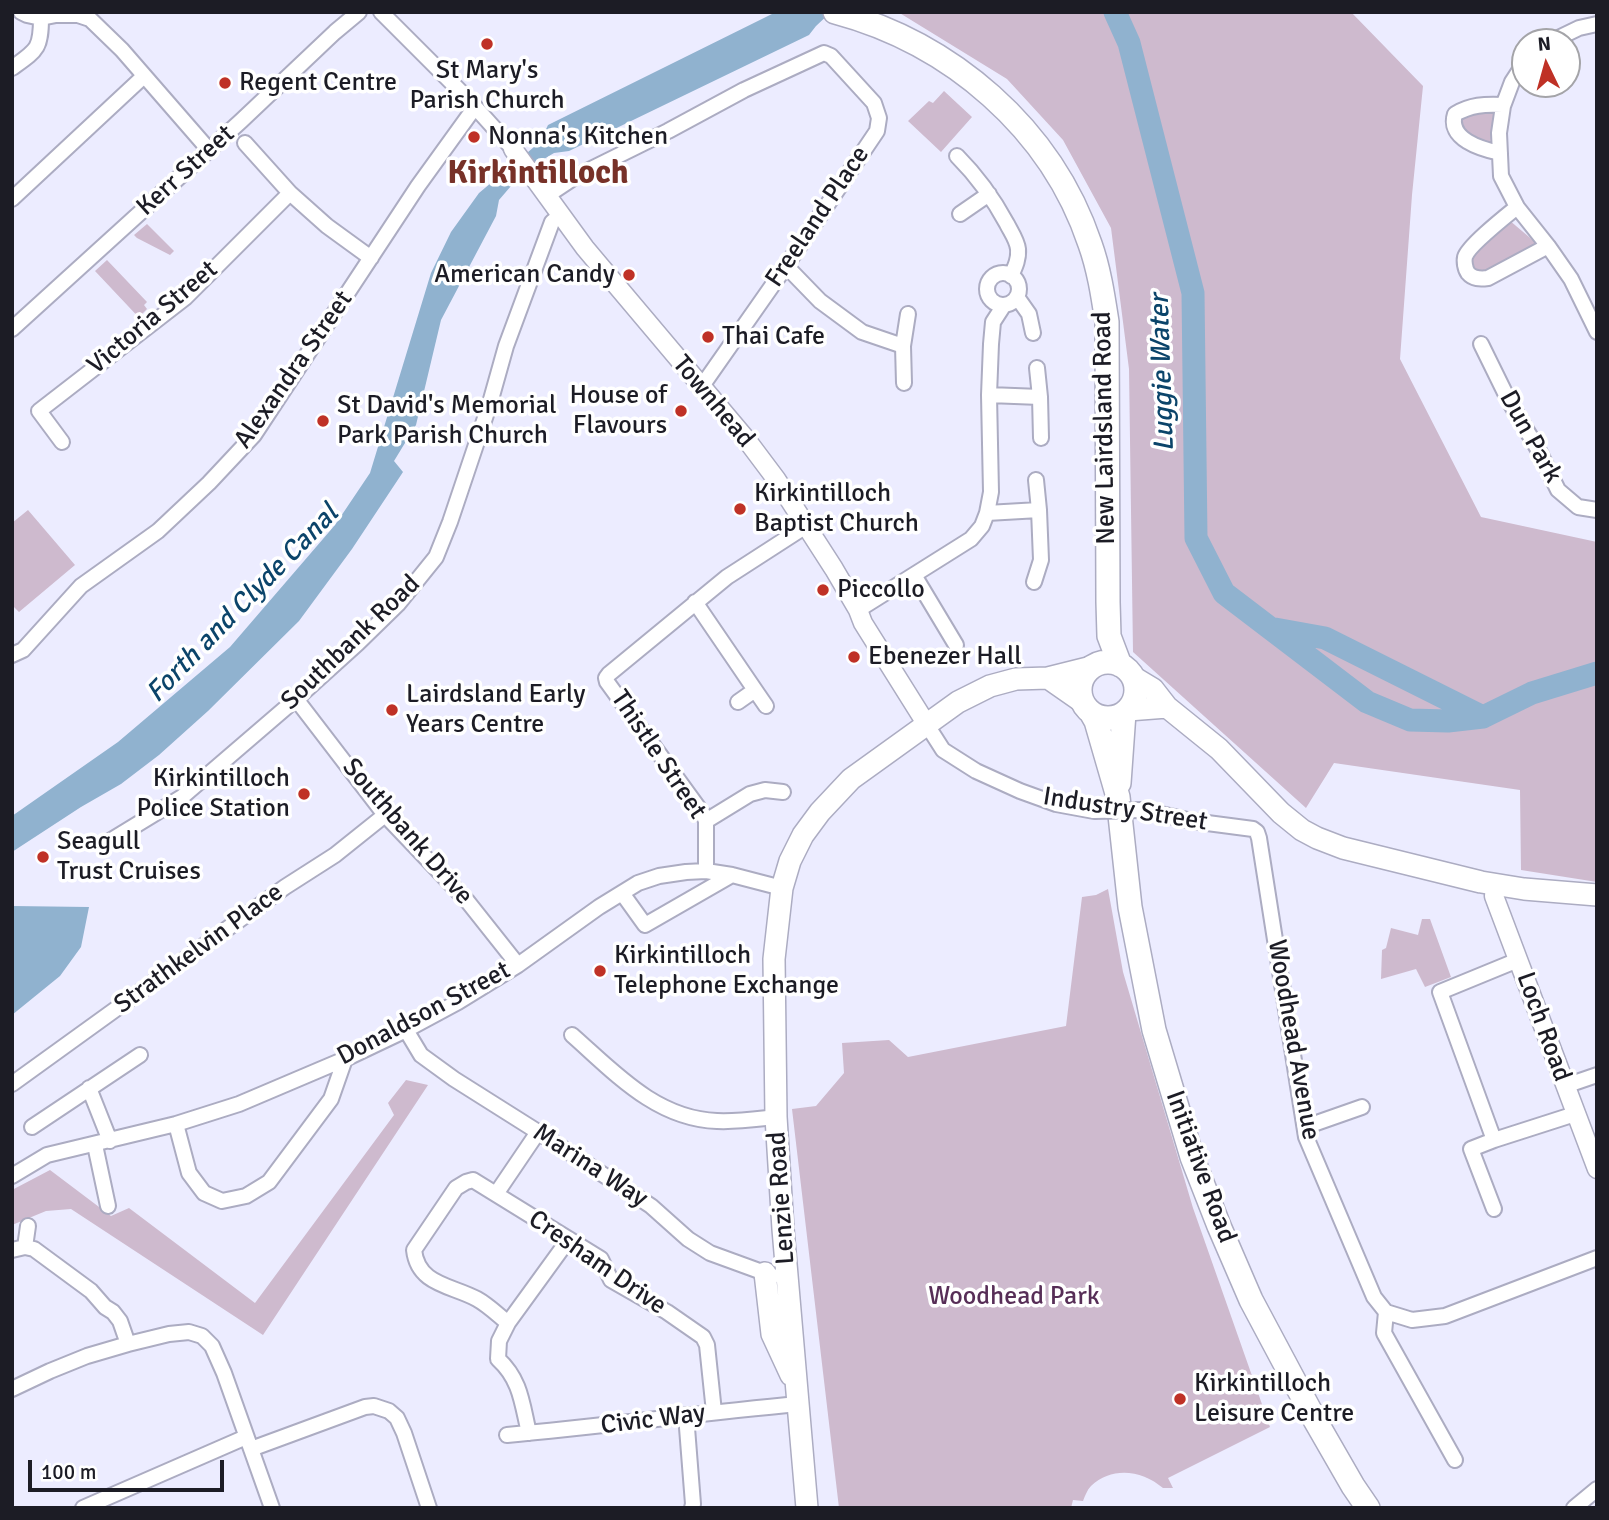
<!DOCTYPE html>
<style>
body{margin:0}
#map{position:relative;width:1609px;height:1520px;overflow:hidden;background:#ececff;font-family:Signika,sans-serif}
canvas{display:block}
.frame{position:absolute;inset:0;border:14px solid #1c1c25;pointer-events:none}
.north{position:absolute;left:1511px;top:28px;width:70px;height:70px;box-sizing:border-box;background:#fff;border:2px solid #a4a4a8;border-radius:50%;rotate:355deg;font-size:19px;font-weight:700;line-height:28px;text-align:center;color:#1c1c25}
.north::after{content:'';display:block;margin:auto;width:24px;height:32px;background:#bf3126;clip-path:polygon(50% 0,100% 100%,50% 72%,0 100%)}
.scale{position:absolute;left:28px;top:1460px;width:196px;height:32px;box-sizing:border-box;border:4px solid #1c1c25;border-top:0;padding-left:9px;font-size:21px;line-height:24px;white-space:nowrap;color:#1c1c25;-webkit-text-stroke:5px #fff;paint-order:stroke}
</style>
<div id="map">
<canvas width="1609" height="1520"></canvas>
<div class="frame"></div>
<div class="north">N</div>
<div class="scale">100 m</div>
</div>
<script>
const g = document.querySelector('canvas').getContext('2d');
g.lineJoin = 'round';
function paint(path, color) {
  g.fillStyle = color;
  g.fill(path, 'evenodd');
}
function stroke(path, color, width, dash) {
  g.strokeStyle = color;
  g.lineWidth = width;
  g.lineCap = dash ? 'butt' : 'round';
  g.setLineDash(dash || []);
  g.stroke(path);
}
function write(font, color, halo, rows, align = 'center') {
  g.font = font + ' Signika,sans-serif';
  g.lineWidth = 7;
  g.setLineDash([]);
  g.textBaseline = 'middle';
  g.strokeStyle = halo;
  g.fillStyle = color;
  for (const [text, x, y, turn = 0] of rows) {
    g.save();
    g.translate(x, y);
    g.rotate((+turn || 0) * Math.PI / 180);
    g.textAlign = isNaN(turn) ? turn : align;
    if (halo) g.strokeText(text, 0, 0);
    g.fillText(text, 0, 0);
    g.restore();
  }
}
const green = new Path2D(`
 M898,12H1351L1423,86L1412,195L1400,359L1481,517L1597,542V882L1521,870L1520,790L1334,763L1306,808L1133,652L1129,369L1111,228L1063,140L1007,79Z
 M944,91L972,117L941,152L908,121L929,101L933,103Z
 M1494,111L1490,146L1459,131L1460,114Z
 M1509,220L1535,242L1534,247L1483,274L1475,273L1469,266L1470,254Z
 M147,224L174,251L170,255L137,238L134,235Z
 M107,260L147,302L144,305L147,309L142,314L148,320L144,323L95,271Z
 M28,510L75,565L19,612L12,605V523Z
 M1108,889L1123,972L1193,1208L1270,1427L1168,1478L1173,1488H1163C1142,1470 1112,1466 1091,1486C1087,1490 1085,1496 1083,1501L1073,1500L1071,1508H839L792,1109L816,1106L844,1073L842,1043L889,1040L908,1057L1066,1026L1082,897L1096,895Z
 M1422,919H1430L1451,977L1425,987L1416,969L1381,979L1382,950L1386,948L1391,928L1418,935Z
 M406,1080L428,1085L263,1335L71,1209L46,1211L12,1225V1190L50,1170L111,1216L129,1208L255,1303L394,1115L388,1103Z`);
const water = new Path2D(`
 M776,12H831L816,26L809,35L569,151L554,153L539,162L517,179L499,200L496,216L441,320L416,425L394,461L403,472L352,549L299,621L208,711L159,755L121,784L81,807L12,852V816L118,742L230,647L335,525L370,473L431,273L451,232L479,193L540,142L548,125Z
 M12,906L89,907L81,947L60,976L12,1015Z`);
const river = new Path2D(`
 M1115,12L1129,43L1193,293L1196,538L1224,593L1367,702L1410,720L1448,721L1483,717L1532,693L1597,673
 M1275,629L1325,638L1483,717`);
const minor = new Path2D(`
 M21,12L27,15L41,18L56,15H78L90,19L122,50L209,150
 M381,12L467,98L513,149
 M1550,42L1579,28L1597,24
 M1525,62L1512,82L1503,106L1499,133L1501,176L1517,207L1548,246L1571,279L1597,332
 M12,68C37,50 41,49 41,18
 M245,143L290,193L327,226L371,258
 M1500,153C1481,149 1447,139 1455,114C1471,105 1484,104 1503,105
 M957,156C977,176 993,198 1007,224C1011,232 1017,240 1018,249C1019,259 1015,267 1011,276
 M548,195L575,177L668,131L744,90L824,53L831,56L874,103L879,118L877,131L786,266L702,386
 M12,199L144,76
 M1517,207C1506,216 1468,246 1465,257C1464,261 1465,269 1468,273C1473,279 1480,279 1488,278L1548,246
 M960,214L989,194
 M786,266L820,301L862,332L903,346
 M987 289a16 16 0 1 1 32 0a16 16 0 1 1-32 0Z
 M1017,297L1029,314L1033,333
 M12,329L241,121L335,32L359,12
 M1481,344L1509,401L1539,451L1558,490L1578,507L1597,510
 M1037,368L1040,397L1041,438
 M904,383L903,346L908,314
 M989,395L1040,397
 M62,442L39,411L185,298L290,193
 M987,513L1039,510
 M914,575L956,645
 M1034,582L1041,560L1039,510L1036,480
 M695,602L755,690L738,702
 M858,610L971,539L982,526L987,513L991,492L989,395L991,344L993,322L1004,305
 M12,655L23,650L81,586L158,531L209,483L254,435L418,186L475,107
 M755,690L766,706
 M296,699L385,815L468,902L518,965
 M927,725L943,750L976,771L1020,791L1056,804L1094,811
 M1143,810L1192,821L1253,829L1257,832L1259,838L1306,1137L1374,1297L1386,1312L1384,1333L1455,1460
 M706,821L750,794L765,790L783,792
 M105,844L182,797L296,699L358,643L398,604L436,557L450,522L490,403L506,346L552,222L561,215
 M706,871V821L703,814L607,682L606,678L609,674L727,577L806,526
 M622,893L645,925L732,875
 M406,1030L421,1055L454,1079L538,1132L651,1206L688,1239L710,1253L773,1276
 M572,1035C614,1072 656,1119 717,1121C737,1122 757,1119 776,1117
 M12,1084L285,887L335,855L385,815
 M1565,1086L1597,1075
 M89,1088L110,1141
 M176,1124L189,1173L204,1193L222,1201L246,1196L269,1182L331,1099L345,1059
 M32,1127L140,1055
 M1305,1127L1362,1107
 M1494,1140L1575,1114
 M95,1145L108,1206
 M12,1176L47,1155L176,1124L239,1104L345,1059L406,1030L458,1002L518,965L599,907L638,883L659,876L686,872L706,871L732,875L782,888
 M496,1194L538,1132
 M1494,1209L1471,1149L1494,1140L1440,992L1518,960
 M25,1247L28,1226
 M12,1250L25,1247L34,1249L91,1291L105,1307L113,1312L120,1321L128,1344
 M1386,1312L1412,1320L1445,1316L1597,1258
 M508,1323C498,1315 488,1305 477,1299C451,1285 418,1285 414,1250L456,1188L466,1182L473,1180L601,1259L611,1280L667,1312L703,1337L707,1345L714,1412
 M12,1389L50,1371L87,1356L128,1344L169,1334L189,1332L202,1336L212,1346L224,1373L272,1508
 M686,1415L693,1504L692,1508
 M529,1433C522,1404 521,1380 498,1359L499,1341L508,1323L569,1239
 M507,1435C604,1426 701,1413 798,1404
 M251,1449L365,1407L374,1406L389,1411L397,1418L404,1433L429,1508
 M83,1508L246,1437
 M1574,1508L1597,1489`);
const tertiary = new Path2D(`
 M513,149L585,248L746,439L776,479L834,569L858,610L863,623L927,725
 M1495,885L1494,896L1497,904L1597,1169`);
const secondary = new Path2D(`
 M1133,677L1153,689L1167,707L1219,749L1281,813L1302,830L1317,838L1343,848L1481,882L1524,889L1597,895
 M1048,678L1081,701
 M1128,710L1167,707
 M765,1273L772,1334L791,1375
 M807,1508L783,1229L776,1117L774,959L782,888L790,861L803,835L820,812L851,779L958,702L990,686L1016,679L1048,678L1092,667`);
const primary = new Path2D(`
 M835,12C951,43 1051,128 1090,244C1099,269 1103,296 1107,322L1108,602L1109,636L1120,665
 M1080 690a28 28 0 1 1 56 0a28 28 0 1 1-56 0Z
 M1092,714L1096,721L1118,797L1130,907L1154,1030L1192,1157L1219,1226L1251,1300L1315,1420L1353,1486L1368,1508
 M1119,783L1124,713`);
const minorBridge = new Path2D(`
 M1094,811L1143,810`);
const markers = [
 [487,44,7,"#bf3126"],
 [225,83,7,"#bf3126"],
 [474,137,7,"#bf3126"],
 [629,275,7,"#bf3126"],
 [708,337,7,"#bf3126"],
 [681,411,7,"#bf3126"],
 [323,421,7,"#bf3126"],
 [740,509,7,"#bf3126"],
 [823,590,7,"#bf3126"],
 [854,657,7,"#bf3126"],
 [392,710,7,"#bf3126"],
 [304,794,7,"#bf3126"],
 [43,857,7,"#bf3126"],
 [600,971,7,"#bf3126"],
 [1180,1399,7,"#bf3126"]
];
const poiNames = [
 ["St Mary's",487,71,"center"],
 ["Parish Church",487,101,"center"],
 ["Regent Centre",239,83],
 ["Nonna's Kitchen",488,137],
 ["American Candy",615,275,"right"],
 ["Thai Cafe",722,337],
 ["House of",667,396,"right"],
 ["Flavours",667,426,"right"],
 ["St David's Memorial",337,406],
 ["Park Parish Church",337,436],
 ["Kirkintilloch",754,494],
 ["Baptist Church",754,524],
 ["Piccollo",837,590],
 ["Ebenezer Hall",868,657],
 ["Lairdsland Early",406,695],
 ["Years Centre",406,725],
 ["Kirkintilloch",290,779,"right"],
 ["Police Station",290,809,"right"],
 ["Seagull",57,842],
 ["Trust Cruises",57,872],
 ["Kirkintilloch",614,956],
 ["Telephone Exchange",614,986],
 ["Kirkintilloch",1194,1384],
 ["Leisure Centre",1194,1414]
];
const streetNames = [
 ["Kerr Street",186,171,-42],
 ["Freeland Place",818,217,-56],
 ["Victoria Street",153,318,-40],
 ["Alexandra Street",294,370,-55],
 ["Townhead",713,402,50],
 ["New Lairdsland Road",1105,428,-91],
 ["Dun Park",1530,437,61],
 ["Southbank Road",351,643,-44],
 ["Thistle Street",658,755,56],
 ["Industry Street",1125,810,9],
 ["Southbank Drive",407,832,49],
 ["Strathkelvin Place",199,949,-36],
 ["Donaldson Street",424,1014,-28],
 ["Loch Road",1543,1027,70],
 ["Woodhead Avenue",1293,1040,80],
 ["Marina Way",590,1166,33],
 ["Initiative Road",1200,1167,70],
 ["Lenzie Road",782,1198,-94],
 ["Cresham Drive",597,1263,35],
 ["Civic Way",653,1420,-7]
];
const parkNames = [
 ["Woodhead Park",1014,1297]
];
const waterNames = [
 ["Luggie Water",1163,373,-92],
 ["Forth and Clyde Canal",243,604,-46]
];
const districtNames = [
 ["Kirkintilloch",538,174]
];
paint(green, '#cebace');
paint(water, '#90b2cf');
stroke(river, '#90b2cf', 23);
stroke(minor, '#acacc2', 18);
stroke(tertiary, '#acacc2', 21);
stroke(secondary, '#acacc2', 24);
stroke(primary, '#acacc2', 26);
stroke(minor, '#fff', 14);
stroke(tertiary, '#fff', 18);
stroke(secondary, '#fff', 21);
stroke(primary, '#fff', 23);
stroke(minorBridge, '#acacc2', 18, []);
stroke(minorBridge, '#fff', 14);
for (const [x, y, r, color] of markers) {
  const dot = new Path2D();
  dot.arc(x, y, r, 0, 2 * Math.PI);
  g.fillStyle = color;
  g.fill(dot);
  stroke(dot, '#fff', 2.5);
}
write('26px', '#1c1c25', '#fff', poiNames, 'left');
write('26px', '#1c1c25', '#fff', streetNames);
write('26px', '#572e57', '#fff', parkNames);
write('italic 28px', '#0b446a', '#fff', waterNames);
write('bold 33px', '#773128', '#fff', districtNames);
</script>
